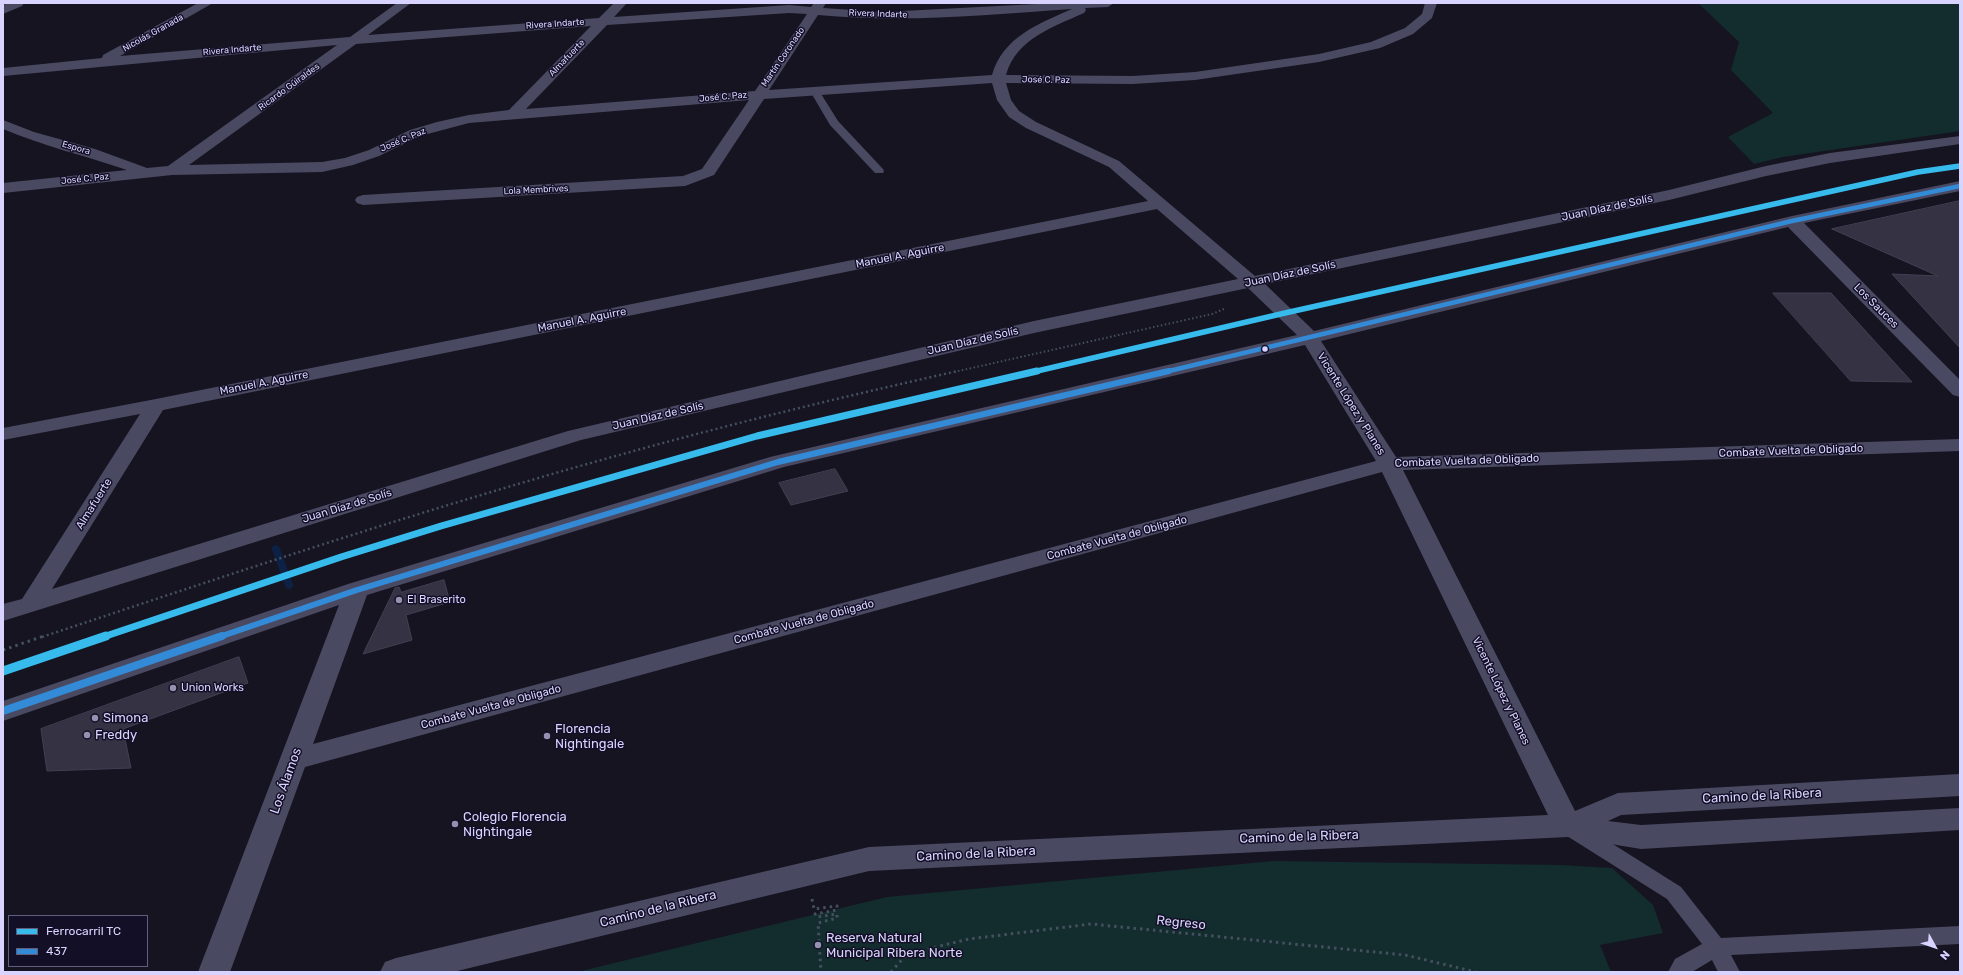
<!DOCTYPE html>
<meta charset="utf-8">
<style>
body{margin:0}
#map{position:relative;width:1963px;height:975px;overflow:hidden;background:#161421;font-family:Rubik,sans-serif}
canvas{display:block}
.frame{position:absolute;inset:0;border:4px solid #d9d4ff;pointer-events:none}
.legend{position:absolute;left:8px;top:915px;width:140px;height:52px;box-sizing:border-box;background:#130f26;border:1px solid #625e7d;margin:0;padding:5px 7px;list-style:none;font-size:12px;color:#d9d4ff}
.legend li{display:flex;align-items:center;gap:8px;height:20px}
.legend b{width:20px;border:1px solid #625e7d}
.north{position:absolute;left:1915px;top:927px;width:40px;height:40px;-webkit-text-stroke:3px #130f26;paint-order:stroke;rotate:130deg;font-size:11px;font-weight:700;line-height:16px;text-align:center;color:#d9d4ff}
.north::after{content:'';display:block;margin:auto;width:14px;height:18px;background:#d9d4ff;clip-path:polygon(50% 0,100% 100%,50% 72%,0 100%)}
</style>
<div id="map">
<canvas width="1963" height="975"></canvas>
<div class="frame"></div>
<ul class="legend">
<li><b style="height:5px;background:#37bbed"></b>Ferrocarril TC</li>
<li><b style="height:5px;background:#338bd7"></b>437</li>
</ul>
<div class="north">N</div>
</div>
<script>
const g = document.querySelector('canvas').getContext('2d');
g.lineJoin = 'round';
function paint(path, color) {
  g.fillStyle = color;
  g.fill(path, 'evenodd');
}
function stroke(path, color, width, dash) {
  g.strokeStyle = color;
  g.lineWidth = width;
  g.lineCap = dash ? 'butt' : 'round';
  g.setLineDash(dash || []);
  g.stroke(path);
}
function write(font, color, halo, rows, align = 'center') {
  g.font = font + ' Rubik,sans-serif';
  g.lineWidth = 3;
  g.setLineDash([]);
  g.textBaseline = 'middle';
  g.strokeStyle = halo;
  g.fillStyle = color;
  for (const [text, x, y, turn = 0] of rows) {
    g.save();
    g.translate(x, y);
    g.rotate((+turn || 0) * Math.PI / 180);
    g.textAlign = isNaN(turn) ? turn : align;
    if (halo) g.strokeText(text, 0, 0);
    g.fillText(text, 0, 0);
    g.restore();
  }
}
const green = new Path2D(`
 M1698,3H1960V131L1783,157L1754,164L1728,137L1773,113L1731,70L1739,42Z
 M1274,861L1560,865L1612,868L1653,905L1663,933L1600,945L1611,972H577L887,897Z`);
const stream = new Path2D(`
 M276,549L289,585`);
const building = new Path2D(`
 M1960,201V348L1892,274L1938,276L1832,229Z
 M1773,293H1831L1912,382L1851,381Z
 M835,469L848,491L791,505L779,483Z
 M444,580L450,602L406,615L412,640L363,654L395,588L399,587L401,592Z
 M239,657L248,683L123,729L131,768L47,771L41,729Z`);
const pathFar2 = new Path2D(`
 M954,372L1212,314L1224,309`);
const pathFar1 = new Path2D(`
 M42,637C234,573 427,508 623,454C734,423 846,396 958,371`);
const path = new Path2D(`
 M3,650L44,636
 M812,899L814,909L837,906V910L815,914L817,917L837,914V918L818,923L821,972
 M891,972L907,954L969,939L1091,924L1405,955L1476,972`);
const lane = new Path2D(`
 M815,88L818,89L838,121L883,169L884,171L883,173H875L830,125L810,91Z
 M1574,822L1581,824L1681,887L1721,938L1960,926V944L1731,955L1740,972H1718L1712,960L1692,972H1668L1675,959L1702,944L1667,899L1567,836L1564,830L1567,824Z`);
const street = new Path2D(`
 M8,3H24L22,6L3,14V5Z
 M198,3H213L120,56L350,37L397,3H411L368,35L599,18L614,3H627L614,17L789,5L811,7L814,3H826L823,8L883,12L1056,3H1114L1108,7L1085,8L1086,10L1084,13C1053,27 1016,39 1006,75L1133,76L1195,72L1319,54L1371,42L1405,28L1422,14L1425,3H1437L1432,18L1413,34L1380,48L1319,62L1195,80L1133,84L1006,83L1011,100L1019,111L1036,122L1119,161L1255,276L1669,190L1766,166L1830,153L1960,136V144L1830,163L1766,176L1669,200L1265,284L1314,331L1792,216L1960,181V191L1804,223L1960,380V397L1953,395L1788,227L1321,341L1396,457L1960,439V451L1403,470L1575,811L1618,793L1960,774V796L1621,815L1608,821L1641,825L1960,808V830L1641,849L1568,837L869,871L453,972H380L385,962L396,958L869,847L1548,815L1382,472L305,767L230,972H198L339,605L3,721V701L348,584L770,457L1297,335L1248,288L1034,333L581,440L3,621V604L22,599L140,414L3,440V428L156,399L1148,201L1109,167L1026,128L1009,117L997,100L992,83L764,99L714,175L685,186L363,205L357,203L355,200L357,197L363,195L683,176L702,169L749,100L469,123L420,136L379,156L353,165L322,172L172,175L3,193V183L127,170C86,156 43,146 3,129V120L34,132L95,149L147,168L168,166L337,45L3,76V68L102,58L103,55ZM1072,9C1038,24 1003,37 992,75L769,90L818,15C904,23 986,15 1072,9ZM789,13L807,14L755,91L526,109L607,25ZM591,26L509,110L469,115L437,122L410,130L369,150L345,158L322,162L189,165L356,44ZM1157,209L1238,279L1034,321L568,431L52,589L163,410ZM1305,345L1376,461L313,744L367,595L784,467Z`);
const bus1Far2 = new Path2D(`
 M1165,372L1792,221L1960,186`);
const bus1Far1 = new Path2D(`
 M219,637L357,590L778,462L1169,371`);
const bus1 = new Path2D(`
 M3,711L222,636`);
const rail1Far2 = new Path2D(`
 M1033,372L1285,313L1918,172L1960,166`);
const rail1Far1 = new Path2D(`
 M103,637L341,557L441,526L757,436L1037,371`);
const rail1 = new Path2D(`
 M3,671L106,636`);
const markers = [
 [1265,349,3.5,"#d9d4ff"],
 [399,600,4,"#9591b1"],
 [173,688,4,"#9591b1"],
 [95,718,4,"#9591b1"],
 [87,735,4,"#9591b1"],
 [547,736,4,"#9591b1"],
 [455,824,4,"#9591b1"],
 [818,945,4,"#9591b1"]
];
const farStreetnames = [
 ["Rivera Indarte",878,14,2],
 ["Rivera Indarte",555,24,-4],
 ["Nicolás Granada",153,33,-29],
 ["Rivera Indarte",232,50,-5],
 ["Martín Coronado",783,57,-56],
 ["Almafuerte",567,58,-46],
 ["José C. Paz",1046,80,1],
 ["Ricardo Güiraldes",289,87,-36],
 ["José C. Paz",723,97,-5],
 ["José C. Paz",403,140,-23],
 ["Espora",76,148,16],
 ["José C. Paz",85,179,-6],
 ["Lola Membrives",536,190,-3]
];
const streetNames = [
 ["Juan Díaz de Solís",1607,208,-12],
 ["Manuel A. Aguirre",900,256,-11],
 ["Juan Díaz de Solís",1290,274,-12],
 ["Los Sauces",1876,306,45],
 ["Manuel A. Aguirre",582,320,-11],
 ["Juan Díaz de Solís",973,341,-13],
 ["Manuel A. Aguirre",264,383,-11],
 ["Vicente López y Planes",1351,404,58],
 ["Juan Díaz de Solís",658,416,-13],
 ["Combate Vuelta de Obligado",1791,451,-2],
 ["Combate Vuelta de Obligado",1467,461,-2],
 ["Almafuerte",94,504,-58],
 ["Juan Díaz de Solís",347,506,-17],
 ["Combate Vuelta de Obligado",1117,538,-15],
 ["Combate Vuelta de Obligado",804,622,-15],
 ["Vicente López y Planes",1501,691,64],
 ["Combate Vuelta de Obligado",491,707,-15]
];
const poiNames = [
 ["El Braserito",407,600],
 ["Union Works",181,688]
];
const nearPoinames = [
 ["Simona",103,718],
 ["Florencia",555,729],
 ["Nightingale",555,744],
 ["Freddy",95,735],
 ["Colegio Florencia",463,817],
 ["Nightingale",463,832],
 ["Reserva Natural",826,938],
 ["Municipal Ribera Norte",826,953]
];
const nearStreetnames = [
 ["Los Álamos",286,781,-70],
 ["Camino de la Ribera",1762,796,-3],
 ["Camino de la Ribera",1299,837,-2],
 ["Camino de la Ribera",976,854,-3],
 ["Camino de la Ribera",658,909,-14],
 ["Regreso",1181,923,6]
];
paint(green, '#132c2d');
stroke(stream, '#0d2144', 8);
paint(building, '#343243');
stroke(building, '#433f54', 1);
stroke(pathFar2, '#44505f', 2, [1.5, 2.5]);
stroke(pathFar1, '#44505f', 2.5, [2, 3]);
stroke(path, '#44505f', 3, [2.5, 4]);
paint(lane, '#4a4962');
paint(street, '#4a4962');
stroke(bus1Far2, '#338bd7', 4.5);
stroke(bus1Far1, '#338bd7', 6);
stroke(bus1, '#338bd7', 8);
stroke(rail1Far2, '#37bbed', 5.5);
stroke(rail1Far1, '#37bbed', 7);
stroke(rail1, '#37bbed', 9);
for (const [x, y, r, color] of markers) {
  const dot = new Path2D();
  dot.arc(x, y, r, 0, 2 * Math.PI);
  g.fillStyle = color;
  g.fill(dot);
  stroke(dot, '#130f26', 1.5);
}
write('9px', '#d9d4ff', '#130f26', farStreetnames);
write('11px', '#d9d4ff', '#130f26', streetNames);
write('11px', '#d9d4ff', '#130f26', poiNames, 'left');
write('13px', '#d9d4ff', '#130f26', nearPoinames, 'left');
write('13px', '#d9d4ff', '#130f26', nearStreetnames);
</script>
